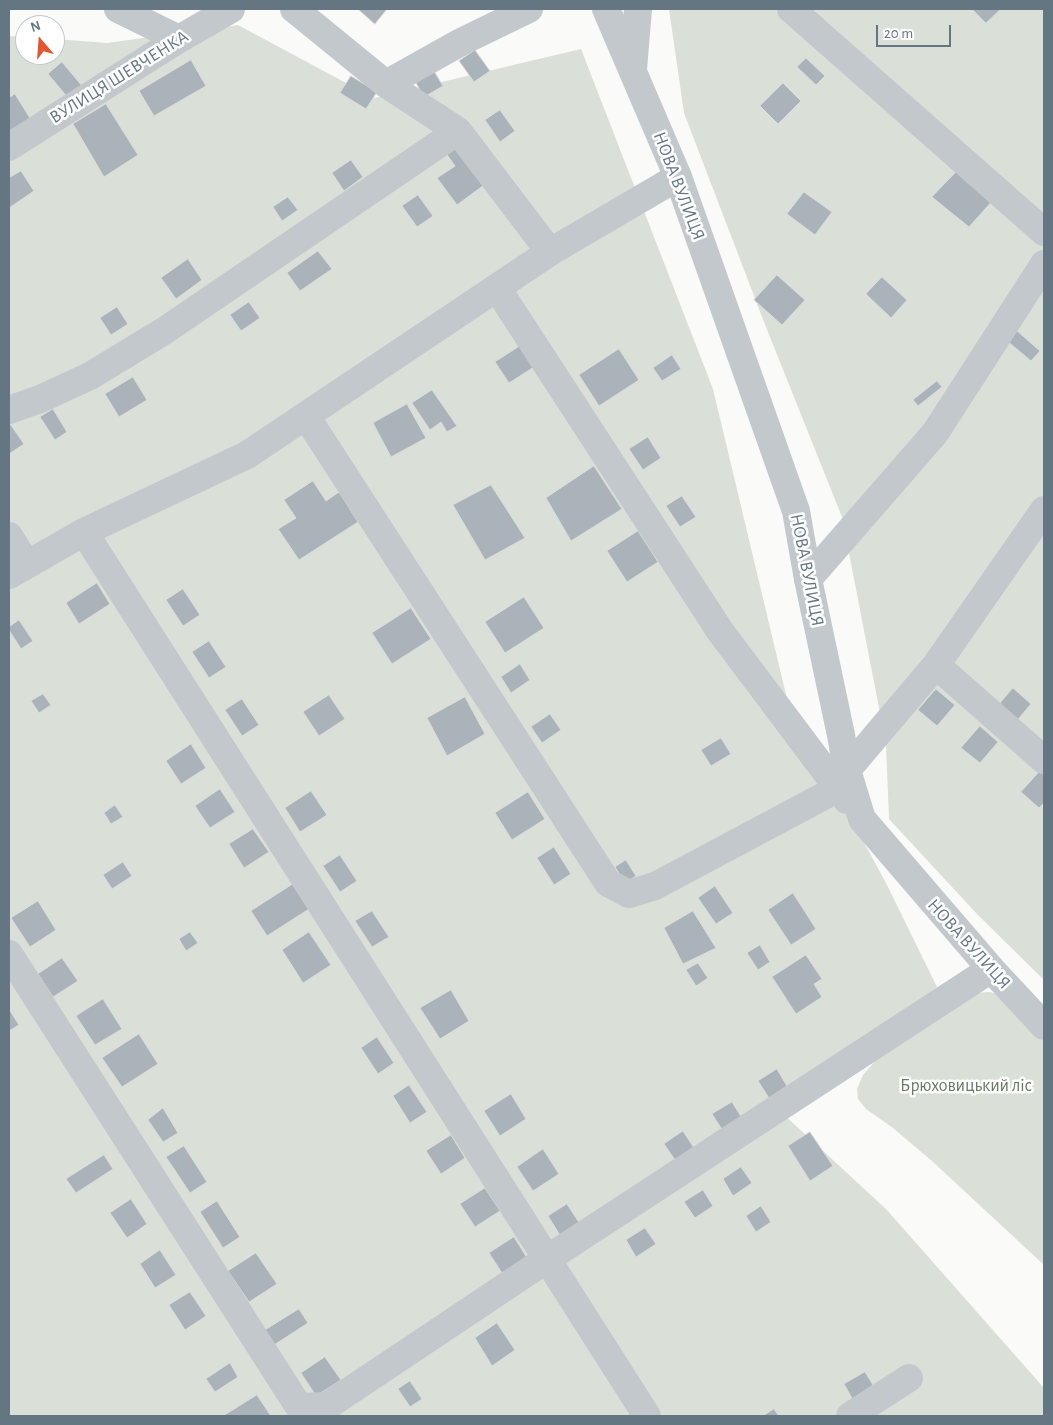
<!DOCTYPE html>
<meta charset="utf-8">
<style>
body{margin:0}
#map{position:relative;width:1053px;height:1425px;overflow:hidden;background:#fafaf8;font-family:"Alegreya Sans",sans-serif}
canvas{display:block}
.frame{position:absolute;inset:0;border:10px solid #657683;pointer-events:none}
.north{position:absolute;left:15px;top:15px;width:50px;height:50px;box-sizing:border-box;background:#fff;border:1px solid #c1c8cd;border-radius:50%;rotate:342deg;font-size:14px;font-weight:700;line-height:20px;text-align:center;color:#657683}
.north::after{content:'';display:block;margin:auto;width:18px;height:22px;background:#e4572e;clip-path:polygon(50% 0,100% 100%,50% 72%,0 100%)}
.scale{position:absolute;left:876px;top:25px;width:75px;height:22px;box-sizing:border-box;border:2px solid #657683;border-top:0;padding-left:6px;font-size:15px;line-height:18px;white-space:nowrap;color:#657683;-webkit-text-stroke:4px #fff;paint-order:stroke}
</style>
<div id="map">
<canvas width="1053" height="1425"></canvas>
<div class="frame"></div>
<div class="north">N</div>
<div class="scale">20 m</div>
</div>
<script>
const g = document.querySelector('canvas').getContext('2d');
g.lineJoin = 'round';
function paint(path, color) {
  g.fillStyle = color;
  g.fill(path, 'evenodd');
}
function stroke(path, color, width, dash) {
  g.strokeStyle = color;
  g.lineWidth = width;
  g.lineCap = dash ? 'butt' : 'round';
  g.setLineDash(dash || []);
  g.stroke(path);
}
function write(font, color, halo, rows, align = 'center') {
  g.font = font + ' "Alegreya Sans",sans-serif';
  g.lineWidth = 5;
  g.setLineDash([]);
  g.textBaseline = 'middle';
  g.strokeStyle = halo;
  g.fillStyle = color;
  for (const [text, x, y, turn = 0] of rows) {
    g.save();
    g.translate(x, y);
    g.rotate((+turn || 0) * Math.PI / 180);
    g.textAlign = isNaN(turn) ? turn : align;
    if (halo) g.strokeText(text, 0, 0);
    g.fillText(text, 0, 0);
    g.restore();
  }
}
const green = new Path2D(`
 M669,9H1044V980L977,914L889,819L886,744L842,517L764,322L684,113Z
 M238,25L374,98L581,49L713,389L788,703L886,883L937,987L782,1113L886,1209L1044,1388V1416H9V36L25,37V55H55V39L107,43Z
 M990,992L1004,996L1044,1032V1265L932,1161L893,1128L866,1109L858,1099L857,1089L863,1075L878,1058L974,993Z`);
const building = new Path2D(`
 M358,9H387L375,24Z
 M972,9H1001L986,23Z
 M475,50L490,71L474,82L459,61Z
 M806,58L825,76L816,85L797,67Z
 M191,60L206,86L154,116L139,91Z
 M62,62L83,87L69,99L48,74Z
 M434,71L443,86L424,97L416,83Z
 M351,76L377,92L366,109L340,93Z
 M783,83L801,101L778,124L760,106Z
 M15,94L33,123L13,135L9,128V98Z
 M106,104L138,155L104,177L73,124Z
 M500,110L515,131L500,142L485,120Z
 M457,139L488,182L457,205L437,178L455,166L443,149Z
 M351,160L363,177L344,191L332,173Z
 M959,169L994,199L969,227L932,197Z
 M21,171L34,191L9,208V178Z
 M804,192L832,212L815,235L787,214Z
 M418,195L433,216L417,227L402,206Z
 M288,197L298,210L282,221L273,207Z
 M318,251L332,269L300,291L287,273Z
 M188,259L202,280L176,299L161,278Z
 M777,275L805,300L782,325L754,300Z
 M882,277L907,300L891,318L866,294Z
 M249,302L260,318L241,331L230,315Z
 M117,307L128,324L111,335L100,318Z
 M1015,329L1040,351L1031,361L1006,340Z
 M520,346L534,367L509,383L495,362Z
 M619,349L639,380L599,406L579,375Z
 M672,355L681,369L662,381L653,368Z
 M133,377L147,400L119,417L105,394Z
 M937,381L942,387L918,406L913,400Z
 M432,390L457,426L447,432L441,422L430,430L412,403Z
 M407,404L426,438L391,457L373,423Z
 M53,409L67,432L55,440L40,417Z
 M11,425L24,444L9,454V426Z
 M648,437L661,458L643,470L629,449Z
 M594,466L622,509L571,541L546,498Z
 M313,481L326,501L339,492L358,522L299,560L278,529L296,518L284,500Z
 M491,485L525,538L485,560L453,505Z
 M682,496L696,517L680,527L666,506Z
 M638,531L658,562L627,582L607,551Z
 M97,583L110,604L79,624L66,603Z
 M183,589L200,615L183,626L166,600Z
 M524,597L544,628L505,653L485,622Z
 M411,608L431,639L392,664L372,633Z
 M19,620L33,641L21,649L9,630V627Z
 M209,641L226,667L209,678L192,652Z
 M520,664L530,680L511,693L501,677Z
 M1013,688L1031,704L1014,724L996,708Z
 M936,689L955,705L937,726L918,710Z
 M43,694L51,705L39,713L31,701Z
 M329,695L345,719L319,736L303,712Z
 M465,697L485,734L447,756L427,718Z
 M242,699L259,725L242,736L225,710Z
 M550,714L561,730L542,743L531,727Z
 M980,726L998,742L980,763L961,748Z
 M721,738L731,754L711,766L701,750Z
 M191,744L206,768L181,784L166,761Z
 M1040,771L1044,775V803L1039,808L1021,792Z
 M220,789L235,812L210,828L195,806Z
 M311,791L327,815L300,832L285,808Z
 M528,792L545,819L512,840L495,813Z
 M115,805L123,817L111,824L104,813Z
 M253,829L269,852L244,868L229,844Z
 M554,847L571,874L554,885L537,858Z
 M340,855L357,881L340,892L323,866Z
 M626,860L636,876L625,883L615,867Z
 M123,862L132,876L112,889L103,875Z
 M293,884L309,909L267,936L251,911Z
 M715,886L733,913L716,924L698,898Z
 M793,893L816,929L791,945L768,910Z
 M38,901L56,930L30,947L11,918Z
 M372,911L389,937L372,947L355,921Z
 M693,911L716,948L683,964L664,928Z
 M190,932L198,943L186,951L179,939Z
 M309,932L331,965L303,983L282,950Z
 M760,945L770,962L758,970L747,953Z
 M806,955L822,979L814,984L822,997L796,1014L772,977Z
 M62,958L78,981L53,997L38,974Z
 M698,963L708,978L696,986L686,970Z
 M451,990L469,1021L440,1039L420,1008Z
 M103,999L122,1029L95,1045L76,1016Z
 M9,1009L19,1025L9,1031Z
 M139,1034L158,1064L122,1087L102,1058Z
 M377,1037L394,1063L378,1074L361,1048Z
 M777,1069L787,1086L769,1098L758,1081Z
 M409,1085L427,1112L410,1123L393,1096Z
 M511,1094L526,1119L500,1136L484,1111Z
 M732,1102L742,1118L723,1131L712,1114Z
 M163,1108L178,1133L163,1142L148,1120Z
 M683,1131L694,1148L675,1160L664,1144Z
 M810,1132L833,1166L810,1181L788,1146Z
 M451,1135L465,1158L441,1174L426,1151Z
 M184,1146L207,1182L190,1193L166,1157Z
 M543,1149L559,1174L533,1191L517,1167Z
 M104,1155L113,1169L76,1193L66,1179Z
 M741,1167L752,1183L733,1196L723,1179Z
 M485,1188L500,1211L475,1227L460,1204Z
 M703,1190L713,1206L695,1218L684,1202Z
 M131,1199L147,1224L127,1238L110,1213Z
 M217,1201L240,1237L223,1248L200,1212Z
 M567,1204L582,1227L563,1240L548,1216Z
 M761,1206L771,1222L756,1232L746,1216Z
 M645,1228L656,1244L636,1257L626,1240Z
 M514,1237L529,1261L504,1276L489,1253Z
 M160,1250L176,1275L155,1288L140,1264Z
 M256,1253L277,1284L249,1302L228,1271Z
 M190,1292L206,1316L185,1330L169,1305Z
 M299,1309L308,1323L271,1347L262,1332Z
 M497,1323L515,1350L492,1366L475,1338Z
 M325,1357L341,1380L316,1396L301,1373Z
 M230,1363L238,1377L215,1392L206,1379Z
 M865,1372L875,1388L853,1400L844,1384Z
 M410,1381L422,1399L410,1407L398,1389Z
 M257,1395L271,1416H226L225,1415Z
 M774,1409L779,1416H763Z`);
const minor = new Path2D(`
 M118,9L179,39
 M294,9L386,84L458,131L550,252
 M791,9L1044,232
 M633,69L638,9
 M386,84L461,42L529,9
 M9,147L179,39L231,9
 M497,288L720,631L847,800
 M9,410L40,399L90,376L164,331L458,131
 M306,416L608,883L629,894L655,886L837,789L847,770L936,665L1044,510
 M84,532L647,1416
 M9,536L26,563
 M9,575L84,532L247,455L550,252L678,177
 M808,579L935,433L1044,264
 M936,665L1044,760
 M9,954L299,1407L327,1406L547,1259L991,969
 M850,1416L909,1378`);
const tertiary = new Path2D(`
 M606,9L678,177L796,511L808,579L841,735L847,770L862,819L991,969L1044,1026`);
const streetNames = [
 ["ВУЛИЦЯ ШЕВЧЕНКА",119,77,-32],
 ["НОВА ВУЛИЦЯ",679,186,69],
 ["НОВА ВУЛИЦЯ",807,570,79],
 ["НОВА ВУЛИЦЯ",969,944,48]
];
const parkNames = [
 ["Брюховицький ліс",966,1086]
];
paint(green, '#dadfd7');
paint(building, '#aab3b9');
stroke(building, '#dcdcda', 1);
stroke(minor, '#c3c8cc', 28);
stroke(tertiary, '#c3c8cc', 28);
write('18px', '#657683', '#fff', streetNames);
write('18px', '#687a64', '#fff', parkNames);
</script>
